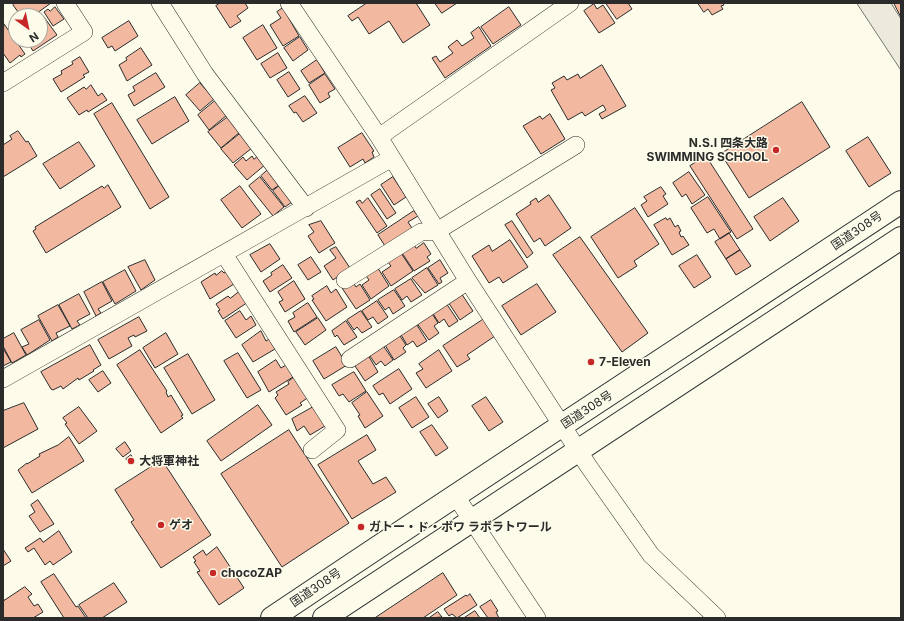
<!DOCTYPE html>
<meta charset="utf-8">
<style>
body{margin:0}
#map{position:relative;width:904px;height:621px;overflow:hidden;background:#fdfbea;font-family:Inter,sans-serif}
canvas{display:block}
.frame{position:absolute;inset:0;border:4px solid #2b2b2b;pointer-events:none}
.north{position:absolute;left:8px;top:8px;width:40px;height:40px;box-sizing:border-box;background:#fdfbea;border:1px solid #a9a89e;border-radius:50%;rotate:147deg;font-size:11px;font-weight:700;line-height:16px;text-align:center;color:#2b2b2b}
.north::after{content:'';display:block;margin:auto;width:14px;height:18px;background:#c62828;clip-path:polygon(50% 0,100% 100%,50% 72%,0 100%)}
</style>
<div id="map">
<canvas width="904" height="621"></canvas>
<div class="frame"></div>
<div class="north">N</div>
</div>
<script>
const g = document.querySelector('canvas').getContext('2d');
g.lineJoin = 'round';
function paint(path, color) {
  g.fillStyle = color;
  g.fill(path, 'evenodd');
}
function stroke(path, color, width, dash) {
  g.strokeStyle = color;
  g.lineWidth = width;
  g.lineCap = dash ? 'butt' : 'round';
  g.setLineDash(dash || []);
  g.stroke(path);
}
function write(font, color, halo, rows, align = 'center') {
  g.font = font + ' Inter,"Noto Sans JP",sans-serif';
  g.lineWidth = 3;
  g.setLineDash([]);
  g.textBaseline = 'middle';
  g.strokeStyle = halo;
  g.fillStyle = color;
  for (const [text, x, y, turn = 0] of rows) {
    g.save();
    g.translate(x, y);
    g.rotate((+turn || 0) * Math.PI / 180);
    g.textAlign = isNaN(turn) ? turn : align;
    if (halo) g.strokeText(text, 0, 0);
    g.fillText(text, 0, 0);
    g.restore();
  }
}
const parking = new Path2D(`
 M857,3H891L901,19V70Z`);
const building = new Path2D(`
 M15,3H51L33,16H21L13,5Z
 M220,3H245L248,8L237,16L241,21L230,28L216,6Z
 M367,3H416L430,25L403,43L389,21L369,34L358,17L352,21L348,16Z
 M435,3H457L442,13Z
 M606,3H628L632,9L617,19Z
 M698,3H723L724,5L721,6L723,9L712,15L708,9L704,12Z
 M894,3H901V17Z
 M594,4L597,9L603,5L615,23L599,33L584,11Z
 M55,7L64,19L53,26L44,12L48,9L50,11Z
 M509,7L521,25L493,44L481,27Z
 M283,8L299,36L283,46L270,25L281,18L277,12Z
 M44,17L57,35L33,51L30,46L28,47L23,40H40V19Z
 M129,21L138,36L115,51L112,46L108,48L102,38Z
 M4,24L25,54L21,57L20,55L10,63L3,53Z
 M263,25L277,48L257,60L243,38Z
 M479,27L491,46L445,78L432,58L436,56L440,62L453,53L448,47L457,40L462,46L474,38L471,33Z
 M300,37L308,50L293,61L284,48Z
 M141,48L152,65L127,81L119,65L127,60L126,58Z
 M278,53L287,68L270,78L261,64Z
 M80,57L89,72L83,75L85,77L61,92L53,79L62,74L61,71L73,64L72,62Z
 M317,60L325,73L309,83L301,71Z
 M602,65L626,106L602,119L599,114L606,110L603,105L585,116L582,112L568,120L551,90L555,88L552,83L564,76L567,80L578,74L580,78Z
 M289,72L300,89L288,97L277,80Z
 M156,73L165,87L134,106L128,95L135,91L133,87Z
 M325,74L335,89L328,93L330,97L320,103L309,85Z
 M200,83L214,99L200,111L186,95Z
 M91,85L98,96L102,93L107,100L88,112L87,110L79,115L67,98L84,87L86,89Z
 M305,96L317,113L303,122L296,112L294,113L289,106Z
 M175,97L189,121L152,144L137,120Z
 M215,101L227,115L209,130L198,115Z
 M802,102L830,147L749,198L721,154Z
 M112,103L169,197L150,209L94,114Z
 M550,114L565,139L541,154L523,126L540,116L542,119Z
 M228,117L240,132L221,148L208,132Z
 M18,131L26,142L28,141L37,156L3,177V145L12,139L10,136Z
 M241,133L252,148L233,163L221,149Z
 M362,133L374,151L372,152L374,157L365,163L363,159L350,167L338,148Z
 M868,137L891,173L869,187L846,151Z
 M79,142L95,166L60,189L43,164Z
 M259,155L266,164L247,180L234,165L243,157L246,161L252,156L254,159Z
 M706,156L753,229L737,239L690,166Z
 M270,168L282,183L272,190L261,176Z
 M689,172L705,195L692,204L686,194L682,197L673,183Z
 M260,177L284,207L273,216L249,186Z
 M393,177L406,197L394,205L381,185Z
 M283,183L292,202L285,207L273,191Z
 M108,185L121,207L46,253L33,231L36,229L35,227L102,186L104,188Z
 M240,186L261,214L242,228L221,200Z
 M661,187L666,194L663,196L668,204L648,217L641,205L647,201L644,197Z
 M380,189L396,213L387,219L371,195Z
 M549,195L571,228L545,246L540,238L534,242L516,214L531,204L530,202L536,198L538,202Z
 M708,197L731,232L720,239L714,229L707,233L691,208Z
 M368,198L387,226L377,233L356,202L360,200L362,203Z
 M783,198L799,221L770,241L754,217Z
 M635,208L659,244L634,261L637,266L618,278L591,237Z
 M414,211L418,216L408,222L412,228L385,246L378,235Z
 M666,218L667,220L670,218L675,227L678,225L681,231L679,232L681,237L683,236L689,245L672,255L654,225Z
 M321,221L335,243L319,253L308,236L314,232L309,225Z
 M512,221L533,253L527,258L505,225Z
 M729,233L740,250L726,259L715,242Z
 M580,237L648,333L622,352L553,255Z
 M510,240L528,267L503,283L499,277L489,283L472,256L489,245L492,251Z
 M424,243L431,254L427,257L430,261L414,271L402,253L414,245L416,248Z
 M270,244L280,259L261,272L250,255Z
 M336,247L350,268L333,280L324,266L336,258L330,250Z
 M740,250L751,266L736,275L726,259Z
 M401,253L413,271L391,286L382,272L391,266L388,262Z
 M697,255L711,277L694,288L679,266Z
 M311,257L321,272L308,280L298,265Z
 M145,260L155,280L141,290L128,267Z
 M440,260L448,273L440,278L442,282L439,284L428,268Z
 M283,265L292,278L270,292L263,281L272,275L271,273Z
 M376,265L389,286L371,299L362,285L369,280L364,273Z
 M427,268L438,285L425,293L412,278Z
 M125,270L136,291L115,304L103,282Z
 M222,271L224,273L226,272L234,284L210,299L201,282L215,273L216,275Z
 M351,279L356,287L360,284L370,300L356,309L340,285Z
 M411,279L422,295L411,302L407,296L402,300L395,289Z
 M294,281L305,299L285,312L279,302L283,300L278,292Z
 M102,282L112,301L98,309L101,313L96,316L84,292Z
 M537,284L556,312L521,335L502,306Z
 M327,286L331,293L336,289L347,307L326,321L312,300L314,299L312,296Z
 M394,290L405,306L393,314L389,307L385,310L378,300Z
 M239,292L248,302L223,319L218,311L220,310L216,304L228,296L230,298Z
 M461,293L473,311L460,320L448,302Z
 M79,294L90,314L77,321L80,325L72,329L59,305Z
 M444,300L458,321L449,327L444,319L439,323L430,309Z
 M377,301L388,317L378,324L373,317L368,320L362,311Z
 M308,303L317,317L294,332L288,321L295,317L293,313Z
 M58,305L70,326L56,333L58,337L52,341L38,316Z
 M240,311L246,320L251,316L256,325L236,338L225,321Z
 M361,311L372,327L362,333L357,327L354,330L347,320Z
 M431,312L438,323L434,326L439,333L429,340L416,322Z
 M139,317L147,331L135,337L134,335L128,338L132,346L109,359L98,340Z
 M318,318L326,330L305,345L296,332Z
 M484,319L495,336L467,355L470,359L457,367L443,346Z
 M39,320L50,340L27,355L22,347L29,344L21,330Z
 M346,321L357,337L344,345L337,335L335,337L332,331Z
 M415,322L427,341L417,347L413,341L407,345L400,333Z
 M396,330L406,345L403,348L406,352L394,360L382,340Z
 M261,331L266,341L269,339L275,349L253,362L242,345Z
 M14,333L26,355L12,363L3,346V339Z
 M166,333L178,354L155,368L143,348Z
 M380,341L393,360L385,366L381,361L376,365L366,350Z
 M90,345L101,365L93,370L94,371L79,380L78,378L63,389L61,386L53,390L51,389L41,372Z
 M336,347L347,365L324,379L313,361Z
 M3,348L11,362L3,366Z
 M140,350L167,391L166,392L168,397L171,395L183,415L181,416L183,418L161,433L117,365Z
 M365,350L378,372L365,381L351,360Z
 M439,350L452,371L426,388L416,373L423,369L419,364Z
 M238,353L261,390L247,398L224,361Z
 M188,354L215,400L192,414L164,368Z
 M276,360L281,368L286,365L293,377L269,392L258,372Z
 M399,369L412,389L390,404L383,393L379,395L373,386Z
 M103,371L111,383L98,392L89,380Z
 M354,372L366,391L349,402L343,394L339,396L332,385Z
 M296,376L309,397L300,403L302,405L286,415L275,398L278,395L276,392L289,384L288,382Z
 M367,392L383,416L365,428L358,416L360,415L352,403Z
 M416,397L429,417L412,428L399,408Z
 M439,397L448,411L438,418L428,404Z
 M486,397L503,422L489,431L472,406Z
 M24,403L38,429L3,448V411Z
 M258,405L272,425L221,461L207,441Z
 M315,406L325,426L310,435L304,426L297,431L292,419Z
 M79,407L97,431L79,444L65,424L67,423L63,418Z
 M432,425L448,448L436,456L420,432Z
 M289,430L349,523L282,567L221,474Z
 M367,435L376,450L358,461L373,484L386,477L396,492L352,519L318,465Z
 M69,437L84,461L32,493L18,470L27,463V464L40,456L39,454L58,445Z
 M125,442L131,451L123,457L116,449Z
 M131,455L135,461L131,465L126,459Z
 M162,460L211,535L161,568L131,522L134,520L115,490Z
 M38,500L54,524L40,532L29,516L35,512L31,505Z
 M59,531L72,552L53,565L50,561L45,565L34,548L28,552L25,548L40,538L43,542Z
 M217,547L244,588L219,605L197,572L200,571L194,562L196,561L193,557L203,550L206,555Z
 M3,549L11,561L3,566Z
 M443,573L457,595L423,618H375Z
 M54,574L76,607L78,606L86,618H64L41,582Z
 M114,583L127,602L102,618H88L79,605Z
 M25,587L32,594L28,597L34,606L38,604L43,612L33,618H3V598L4,600Z
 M470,594L477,605L457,618L452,614L449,616L444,609L466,595L467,596Z
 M491,600L498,611L496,612L499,618H488L480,607Z
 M475,611L480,618H464Z
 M438,612L442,617L429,618Z`);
const street = new Path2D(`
 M160,3L205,74L306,208
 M289,3L379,137L468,281L589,467L651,555L717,618
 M3,83L84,32L65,3
 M379,137L570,3
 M224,254L337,430L312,450
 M345,280L421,232L437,231L576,145
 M350,359L468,281
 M3,379L392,158
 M455,495L537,618`);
const highway = new Path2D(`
 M272,618C480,478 691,341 901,202
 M324,618L901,238`);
const markers = [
 [776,150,4,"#c62828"],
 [591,362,4,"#c62828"],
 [131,461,4,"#c62828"],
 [161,525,4,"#c62828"],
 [361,527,4,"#c62828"],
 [213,573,4,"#c62828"]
];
const poiNames = [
 ["N.S.I 四条大路",768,143,"right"],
 ["SWIMMING SCHOOL",768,157,"right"],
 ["7-Eleven",599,362],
 ["大将軍神社",139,461],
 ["ゲオ",169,525],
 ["ガトー・ド・ボワ ラボラトワール",369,527],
 ["chocoZAP",221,573]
];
const streetNames = [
 ["国道308号",857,231,-34],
 ["国道308号",587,410,-33],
 ["国道308号",316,588,-34]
];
paint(parking, '#eceadb');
stroke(parking, '#74746e', 1);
paint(building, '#f2b8a0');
stroke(building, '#2b2b2b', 1);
stroke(street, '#2b2b2b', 18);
stroke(highway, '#2b2b2b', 24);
stroke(street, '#fdfbea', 17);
stroke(highway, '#fdfbea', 22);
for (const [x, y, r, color] of markers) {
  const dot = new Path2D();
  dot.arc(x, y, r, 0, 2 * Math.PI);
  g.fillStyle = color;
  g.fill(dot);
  stroke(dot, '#fdfbea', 1.5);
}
write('bold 12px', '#2b2b2b', '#fdfbea', poiNames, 'left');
write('12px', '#2b2b2b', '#fdfbea', streetNames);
</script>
